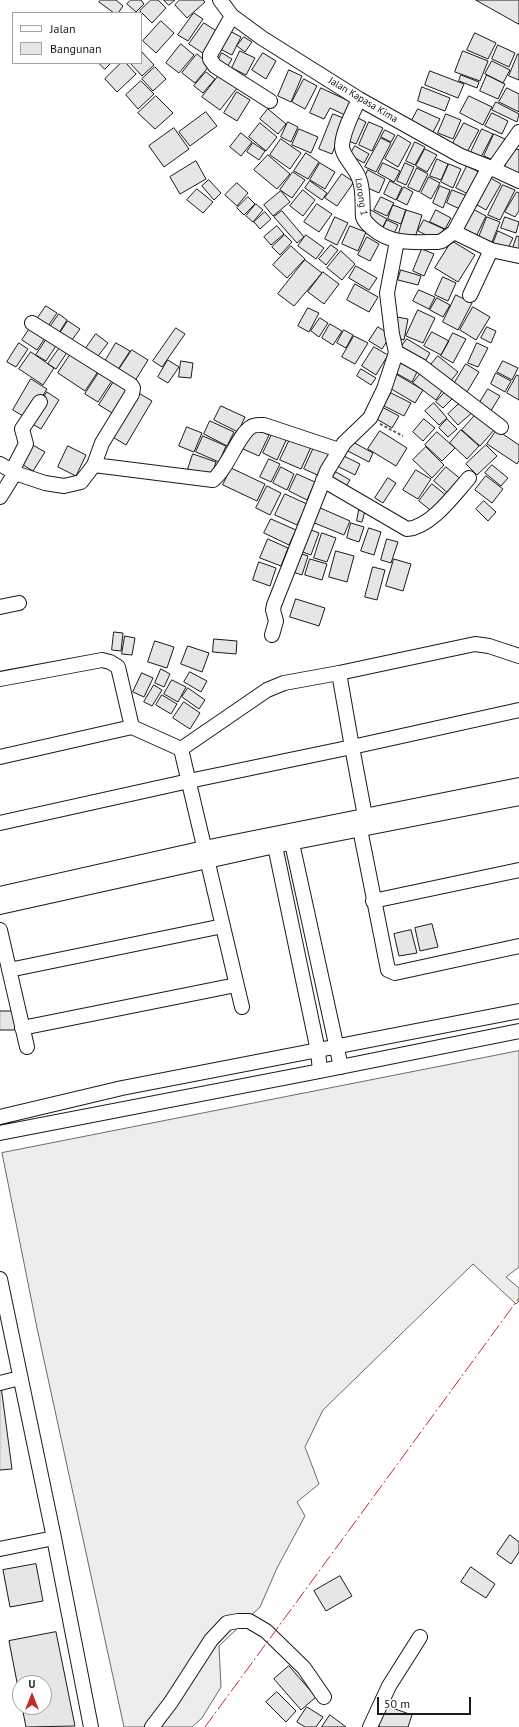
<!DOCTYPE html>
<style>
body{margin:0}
#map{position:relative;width:519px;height:1727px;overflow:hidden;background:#fff;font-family:"PT Sans",sans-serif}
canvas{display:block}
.legend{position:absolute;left:12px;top:12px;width:130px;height:52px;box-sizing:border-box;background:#fff;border:1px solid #a3a3a3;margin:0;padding:5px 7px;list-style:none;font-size:12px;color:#1a1a1a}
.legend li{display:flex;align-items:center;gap:8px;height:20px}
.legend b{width:20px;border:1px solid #a3a3a3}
.north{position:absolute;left:12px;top:1675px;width:40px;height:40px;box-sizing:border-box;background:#fff;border:1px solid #a3a3a3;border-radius:50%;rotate:0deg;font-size:11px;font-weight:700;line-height:16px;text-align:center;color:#1a1a1a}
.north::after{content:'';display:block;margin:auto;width:14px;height:18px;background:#c62828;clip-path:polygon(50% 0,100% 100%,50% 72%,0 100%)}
.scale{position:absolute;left:377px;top:1697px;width:94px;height:18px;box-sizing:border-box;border:2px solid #1a1a1a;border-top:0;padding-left:5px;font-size:12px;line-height:14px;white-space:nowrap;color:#1a1a1a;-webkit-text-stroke:3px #fff;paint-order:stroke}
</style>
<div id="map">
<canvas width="519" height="1727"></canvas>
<ul class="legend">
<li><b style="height:5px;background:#fff"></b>Jalan</li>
<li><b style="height:11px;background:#e6e6e6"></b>Bangunan</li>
</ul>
<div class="north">U</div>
<div class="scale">50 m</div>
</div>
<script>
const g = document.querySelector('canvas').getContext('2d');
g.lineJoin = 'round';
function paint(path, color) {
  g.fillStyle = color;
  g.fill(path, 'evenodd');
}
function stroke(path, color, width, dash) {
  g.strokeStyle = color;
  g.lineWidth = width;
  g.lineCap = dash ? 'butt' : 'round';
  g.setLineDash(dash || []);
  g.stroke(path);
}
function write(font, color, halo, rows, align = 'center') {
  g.font = font + ' "PT Sans",sans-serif';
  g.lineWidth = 3;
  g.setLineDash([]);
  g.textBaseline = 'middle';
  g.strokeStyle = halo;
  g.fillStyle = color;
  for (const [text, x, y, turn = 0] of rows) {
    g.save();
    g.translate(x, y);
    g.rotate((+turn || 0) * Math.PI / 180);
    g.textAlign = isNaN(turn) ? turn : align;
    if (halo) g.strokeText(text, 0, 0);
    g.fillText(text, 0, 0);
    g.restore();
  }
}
const built = new Path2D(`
 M519,1051V1267L506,1277L519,1288V1301L516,1304L473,1264L323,1410L305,1447L319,1484L297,1502L305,1516L277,1568L260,1607L219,1646L221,1687L202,1718L192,1727H124L37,1328L2,1153Z`);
const building = new Path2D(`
 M101,0H116L123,6L118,13H114L99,2Z
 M131,0H141L144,4L136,12L127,4Z
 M151,0H158L166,8L152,23L140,11Z
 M164,0H175L169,5Z
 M180,0H203L205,2L187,18L175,5Z
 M476,0H519V24Z
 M194,13L203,19L188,41L178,35Z
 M161,21L174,33L156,53L143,41Z
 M204,23L218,32L204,54L189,44Z
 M228,30L241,37L232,55L218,48Z
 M475,33L496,43L488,59L467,50Z
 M244,37L252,42L245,52L237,46Z
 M181,44L194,55L179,73L166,63Z
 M498,45L515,53L509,67L492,59Z
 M141,51L154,65L142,76L130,63H141Z
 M240,51L255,58L246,75L232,68Z
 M463,51L488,61L480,81L455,72Z
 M222,53L232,59L226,69L216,64Z
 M263,53L276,61L266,79L252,70Z
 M197,54L210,65L195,83L182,73Z
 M518,54H519V80L509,76Z
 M492,61L510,70L503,83L485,74Z
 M99,63H111L105,69Z
 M121,63H126L136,74L117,92L105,79Z
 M155,67L166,79L153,91L142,79Z
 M289,70L302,76L291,102L278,96Z
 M430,71L464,84L458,98L425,85Z
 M206,72L215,79L203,93L194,86Z
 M220,74L238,87L220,110L202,97Z
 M461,75L479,82L477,88L459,81Z
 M487,75L505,84L498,99L480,91Z
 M304,79L317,86L305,109L292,102Z
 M141,81L154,94L138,109L126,95Z
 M422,87L450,98L445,111L418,101Z
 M321,88L351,102L345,115L330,108L324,119L310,113Z
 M507,88L519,94V112L499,102Z
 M237,92L250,100L237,121L224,113Z
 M156,96L173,113L155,129L138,113Z
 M469,96L492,107L483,125L460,113Z
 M496,102L519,114L517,122L492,110Z
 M268,109L286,124L278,134L260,119Z
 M418,109L440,119L433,132L411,122Z
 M206,112L217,126L190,146L179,132Z
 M492,113L508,121L502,134L485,126Z
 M333,114L346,119L332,154L319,149Z
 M446,114L461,120L453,139L438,133Z
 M356,117L366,122L356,144L346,140Z
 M288,122L298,127L291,142L281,137Z
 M369,122L383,128L372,151L359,145Z
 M260,123L277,137L266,151L249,137Z
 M464,123L479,130L467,152L452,145Z
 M174,128L189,149L164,167L149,146Z
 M299,129L318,137L311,153L292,145Z
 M482,129L493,134L481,157L471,152Z
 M385,130L395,135L391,142L381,137Z
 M241,133L252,142L241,156L230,147Z
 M494,134L505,139L495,161L484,156Z
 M398,135L411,143L398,167L385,159Z
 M381,138L391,143L376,172L365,167Z
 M281,139L301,153L290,169L270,155Z
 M415,142L425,147L415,165L406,161Z
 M253,143L265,151L259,160L247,152Z
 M355,146L369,154L364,163L350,155Z
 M513,148L519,150V173L517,177L503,171Z
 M425,149L437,155L427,172L416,166Z
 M306,153L319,162L308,179L294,171Z
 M268,155L290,174L277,189L254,170Z
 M437,159L448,164L441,180L430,176Z
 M196,161L206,179L180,194L170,177Z
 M320,163L335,172L325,189L310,180Z
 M383,163L400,171L394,182L378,173Z
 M405,163L414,167L406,185L397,181Z
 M449,164L461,169L453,188L441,182Z
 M467,166L483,174L472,196L456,188Z
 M417,168L428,174L419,192L408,187Z
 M368,170L385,179L379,193L361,185Z
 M293,172L305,180L292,198L280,190Z
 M342,174L354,182L337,206L325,198Z
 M487,176L501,184L486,210L472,202Z
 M429,177L440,183L431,199L421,193Z
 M209,180L221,193L214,200L202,186Z
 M310,181L327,193L322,200L305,188Z
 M390,181L402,187L396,200L384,194Z
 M237,183L248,193L237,206L225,195Z
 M503,185L515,190L500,220L488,215Z
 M440,186L450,190L443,208L433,203Z
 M404,187L413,192L407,205L397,200Z
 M197,189L213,202L203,213L187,200Z
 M303,190L315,200L303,216L290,206Z
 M452,190L470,197L464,211L447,203Z
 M281,191L290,202L273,216L264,205Z
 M517,192L519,193V211L515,217L505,212Z
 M248,197L255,204L244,215L237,208Z
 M381,197L394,203L387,216L374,210Z
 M256,204L263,210L253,222L246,216Z
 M317,204L332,214L319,232L304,222Z
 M393,205L406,210L401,224L388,219Z
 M469,207L486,216L474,241L456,232Z
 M371,210L387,219L381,230L365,221Z
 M406,210L422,215L414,241L398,236Z
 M436,210L451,218L445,229L430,222Z
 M282,211L304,237L297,243L274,217Z
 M265,212L271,219L260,229L254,222Z
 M335,217L348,223L337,245L325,239Z
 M487,217L500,222L492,242L479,237Z
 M505,217L519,222L516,233L501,228Z
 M387,220L398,225L392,238L381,233Z
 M424,220L444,229L438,241L418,231Z
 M277,226L284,234L271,245L264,237Z
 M350,226L366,232L358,251L342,244Z
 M498,231L513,238L507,250L493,244Z
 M285,235L292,242L280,255L272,247Z
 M306,235L324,248L316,259L298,246Z
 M517,236L519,237V250L513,248Z
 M367,237L379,244L370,261L358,255Z
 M452,241L475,255L458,282L435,268Z
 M331,245L338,250L326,265L319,259Z
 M291,246L305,259L287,278L273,265Z
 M422,249L434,254L424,276L413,271Z
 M341,251L355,264L342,280L327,268Z
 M305,260L322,273L294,306L278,294Z
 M356,266L377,278L369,290L349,278Z
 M401,270L421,276L418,285L398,280Z
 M323,272L339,284L324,304L308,292Z
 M443,277L456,283L448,301L435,295Z
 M355,284L378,297L369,312L347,300Z
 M419,290L435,297L429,309L413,301Z
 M456,295L472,303L458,330L443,322Z
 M437,298L450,305L443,317L430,310Z
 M46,306L57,313L46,329L35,322Z
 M473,307L490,317L476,340L460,330Z
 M308,308L319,313L309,332L298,326Z
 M418,310L435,318L423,343L406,336Z
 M59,314L67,320L57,336L48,330Z
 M397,317L408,319L404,340L393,337Z
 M320,318L328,323L319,337L311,331Z
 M68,321L80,329L69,344L58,336Z
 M330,324L342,331L333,345L322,338Z
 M32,325L47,335L37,350L22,340Z
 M378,327L391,335L382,349L369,341Z
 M487,327L496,331L491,343L481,338Z
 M176,328L185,334L162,367L153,361Z
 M344,330L353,335L346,348L337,343Z
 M432,332L449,341L441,355L424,346Z
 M453,333L466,339L453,363L441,356Z
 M96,334L108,343L95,360L84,351Z
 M354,336L368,343L355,364L342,357Z
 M48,337L58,343L46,361L36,355Z
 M407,339L430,353L423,365L399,350Z
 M19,343L28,349L16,367L7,362Z
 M116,343L130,351L117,371L104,363Z
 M477,343L488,348L478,367L468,363Z
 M61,346L68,351L56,369L48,364Z
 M374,347L388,355L376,375L362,366Z
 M132,350L148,360L133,384L116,374Z
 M31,352L54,368L43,385L19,369Z
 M72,352L99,370L85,391L58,373Z
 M400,355L420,366L412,382L392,371Z
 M438,356L458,372L449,383L429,367Z
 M168,360L179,367L168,383L158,377Z
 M181,361L193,363L191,378L179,377Z
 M503,361L518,368L512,380L497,372Z
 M466,364L479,372L467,392L454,384Z
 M102,368L115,376L98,402L85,394Z
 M361,369L376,378L371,385L357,376Z
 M424,369L446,385L436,400L413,383Z
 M496,373L511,381L505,392L491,384Z
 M396,374L423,390L415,403L388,387Z
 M517,375L519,376V400L507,393Z
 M116,378L131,387L114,414L99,405Z
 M31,379L47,389L28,419L13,410Z
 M488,389L500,396L489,414L477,407Z
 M447,390L454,397L443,408L436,402Z
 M47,392L59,400L41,429L29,422Z
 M137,392L152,401L126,445L111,436Z
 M391,393L411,403L404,416L384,406Z
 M463,400L474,411L458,425L448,414Z
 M434,403L447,418L439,425L425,411Z
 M221,406L245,417L238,432L214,420Z
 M382,407L399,416L392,428L375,418Z
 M477,413L495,429L480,446L462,430Z
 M424,419L435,428L423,441L413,432Z
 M447,419L457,429L448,437L439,428Z
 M210,421L234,432L227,446L204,434Z
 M187,427L202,433L194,452L179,446Z
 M253,428L269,435L259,456L243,449Z
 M274,430L288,436L277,460L263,453Z
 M461,430L479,446L467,459L450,443Z
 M497,430L519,445V461L517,464L487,444Z
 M380,431L407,448L396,466L368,449Z
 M437,432L455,448L442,461L425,445Z
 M203,436L226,446L219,462L196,452Z
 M291,437L311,447L301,469L280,460Z
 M351,441L373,453L369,462L346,450Z
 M31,444L45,452L33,471L20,463Z
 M315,445L333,453L322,477L304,469Z
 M486,445L497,456L477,475L466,464Z
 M68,446L86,455L76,476L58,467Z
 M426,447L444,465L432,478L413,460Z
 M193,454L216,462L211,477L188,469Z
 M340,454L360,464L355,475L335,465Z
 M269,459L280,464L271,482L260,477Z
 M492,465L508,478L501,486L485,473Z
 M281,467L294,474L287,490L273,483Z
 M446,467L462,480L450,495L434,481Z
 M231,468L265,484L257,501L223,485Z
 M416,470L431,479L418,499L403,490Z
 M336,472L350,480L345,488L331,479Z
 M297,474L315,482L307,500L289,491Z
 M486,476L503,489L492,503L475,490Z
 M388,478L396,483L383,503L375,498Z
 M432,484L447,496L434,513L419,501Z
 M267,486L281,493L270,515L256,508Z
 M285,494L307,504L297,525L275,515Z
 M484,501L496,512L488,521L476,509Z
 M318,507L350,521L344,535L312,522Z
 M359,510L365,511L362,522L357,521Z
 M271,519L296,530L289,545L264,533Z
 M351,523L364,527L359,542L347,538Z
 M306,528L319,533L311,555L297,550Z
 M369,528L381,532L374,555L361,551Z
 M322,533L336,538L327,562L314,558Z
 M268,539L288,548L281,566L260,558Z
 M387,539L398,542L391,563L381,560Z
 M336,551L354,556L347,582L329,577Z
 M296,552L308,556L302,575L290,571Z
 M310,559L327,564L322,580L305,575Z
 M394,559L411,564L403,591L386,586Z
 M259,562L276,568L270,586L253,580Z
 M373,567L385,570L377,600L365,597Z
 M296,599L325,608L319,626L290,617Z
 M114,632L123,633L121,651L112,650Z
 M125,636L135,638L132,655L122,654Z
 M214,639L237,641L236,654L213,652Z
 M155,641L174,647L167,668L148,662Z
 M188,646L209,653L202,672L181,664Z
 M161,669L170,674L164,687L155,683Z
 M190,672L207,681L201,692L184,682Z
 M142,673L153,678L144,697L133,692Z
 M172,680L186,687L178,702L164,694Z
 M154,685L162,690L152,706L144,702Z
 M188,688L205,700L199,709L182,697Z
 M162,695L177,704L171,714L156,705Z
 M184,702L200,713L190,729L173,718Z
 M432,924L438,947L420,951L415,928Z
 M411,930L417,953L399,956L394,934Z
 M0,1011H18V1030H0Z
 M0,1386H1L12,1469L0,1470Z
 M510,1535L519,1542V1552L511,1564L497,1554Z
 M36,1564L43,1601L10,1607L3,1570Z
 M471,1567L495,1584L486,1598L461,1582Z
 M340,1576L352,1596L326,1611L314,1591Z
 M56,1632L75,1726L26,1727L22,1707H44V1683H20V1698L9,1641Z
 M289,1666L316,1697L301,1710L274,1679Z
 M277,1692L296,1711L286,1722L266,1702Z
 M384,1705L412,1715L408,1727H381L376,1725Z
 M307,1707L323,1717L316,1727H305L297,1722Z
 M330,1715L346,1727H322Z`);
const path = new Path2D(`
 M380,424L403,436`);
const minor = new Path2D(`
 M220,0L232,16L262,38L359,99L461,156L489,167L519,181
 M232,16L210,55V59L215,66L270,101
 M359,99C353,113 343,130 342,146C342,156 355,167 359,178C364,190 362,205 363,217C365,223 369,225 373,229C392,245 415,242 438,242L442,241L454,232L491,250L519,256
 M493,169L519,132
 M454,232L489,167
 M470,295L491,250
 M396,352L421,366L501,427
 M0,464L15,473L45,483L64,486L81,482L94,465L102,443L132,394L133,388L131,385L32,323
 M94,465L213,480C228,468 238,435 251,427C255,424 259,425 264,425L339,450
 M12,471L26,444L22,429L40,402
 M323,480L407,529C431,527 454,495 469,478
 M0,497L15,473
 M0,607L19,603
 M272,635L276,621L273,610L274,605L327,471L344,443L370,418L384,389L395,356L396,352L392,334L387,293L397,241
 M339,673L475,644L489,646L519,656
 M0,679L102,660L110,662L118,667L132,727
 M181,749L267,690L284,683L339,673L352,747L519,710
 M0,757L132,727L181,749L242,1007
 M0,823L189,781L352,747L365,816
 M360,829L388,970L395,973L519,946
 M290,834L341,1067
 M274,837L275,846L519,798
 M0,894L204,848L519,785
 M373,901L519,870
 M0,907L275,846L318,1051L320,1071
 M0,930L27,1047
 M9,970L223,926
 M22,1028L236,985
 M0,1117L122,1088L519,1011
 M0,1133L320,1071L519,1031
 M0,1279L54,1538L91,1727
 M0,1383L20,1378
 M0,1549L54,1538
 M152,1727L171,1702L211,1640L227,1623L238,1621H249L266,1631L304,1668L324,1697
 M370,1727L389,1686L420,1637`);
const power = new Path2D(`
 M205,1727L519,1298`);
const streetNames = [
 ["Jalan Kapasa Kima",363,100,31],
 ["Lorong 1",361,197,81]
];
paint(built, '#ededed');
stroke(built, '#6a6a6a', 1);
paint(building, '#e6e6e6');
stroke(building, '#1a1a1a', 1);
stroke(minor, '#1a1a1a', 16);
stroke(path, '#5f5f5f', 2, [3, 2]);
stroke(minor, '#fff', 14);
stroke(power, '#c62828', 1, [14, 3, 2, 3]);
write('10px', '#1a1a1a', '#fff', streetNames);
</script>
